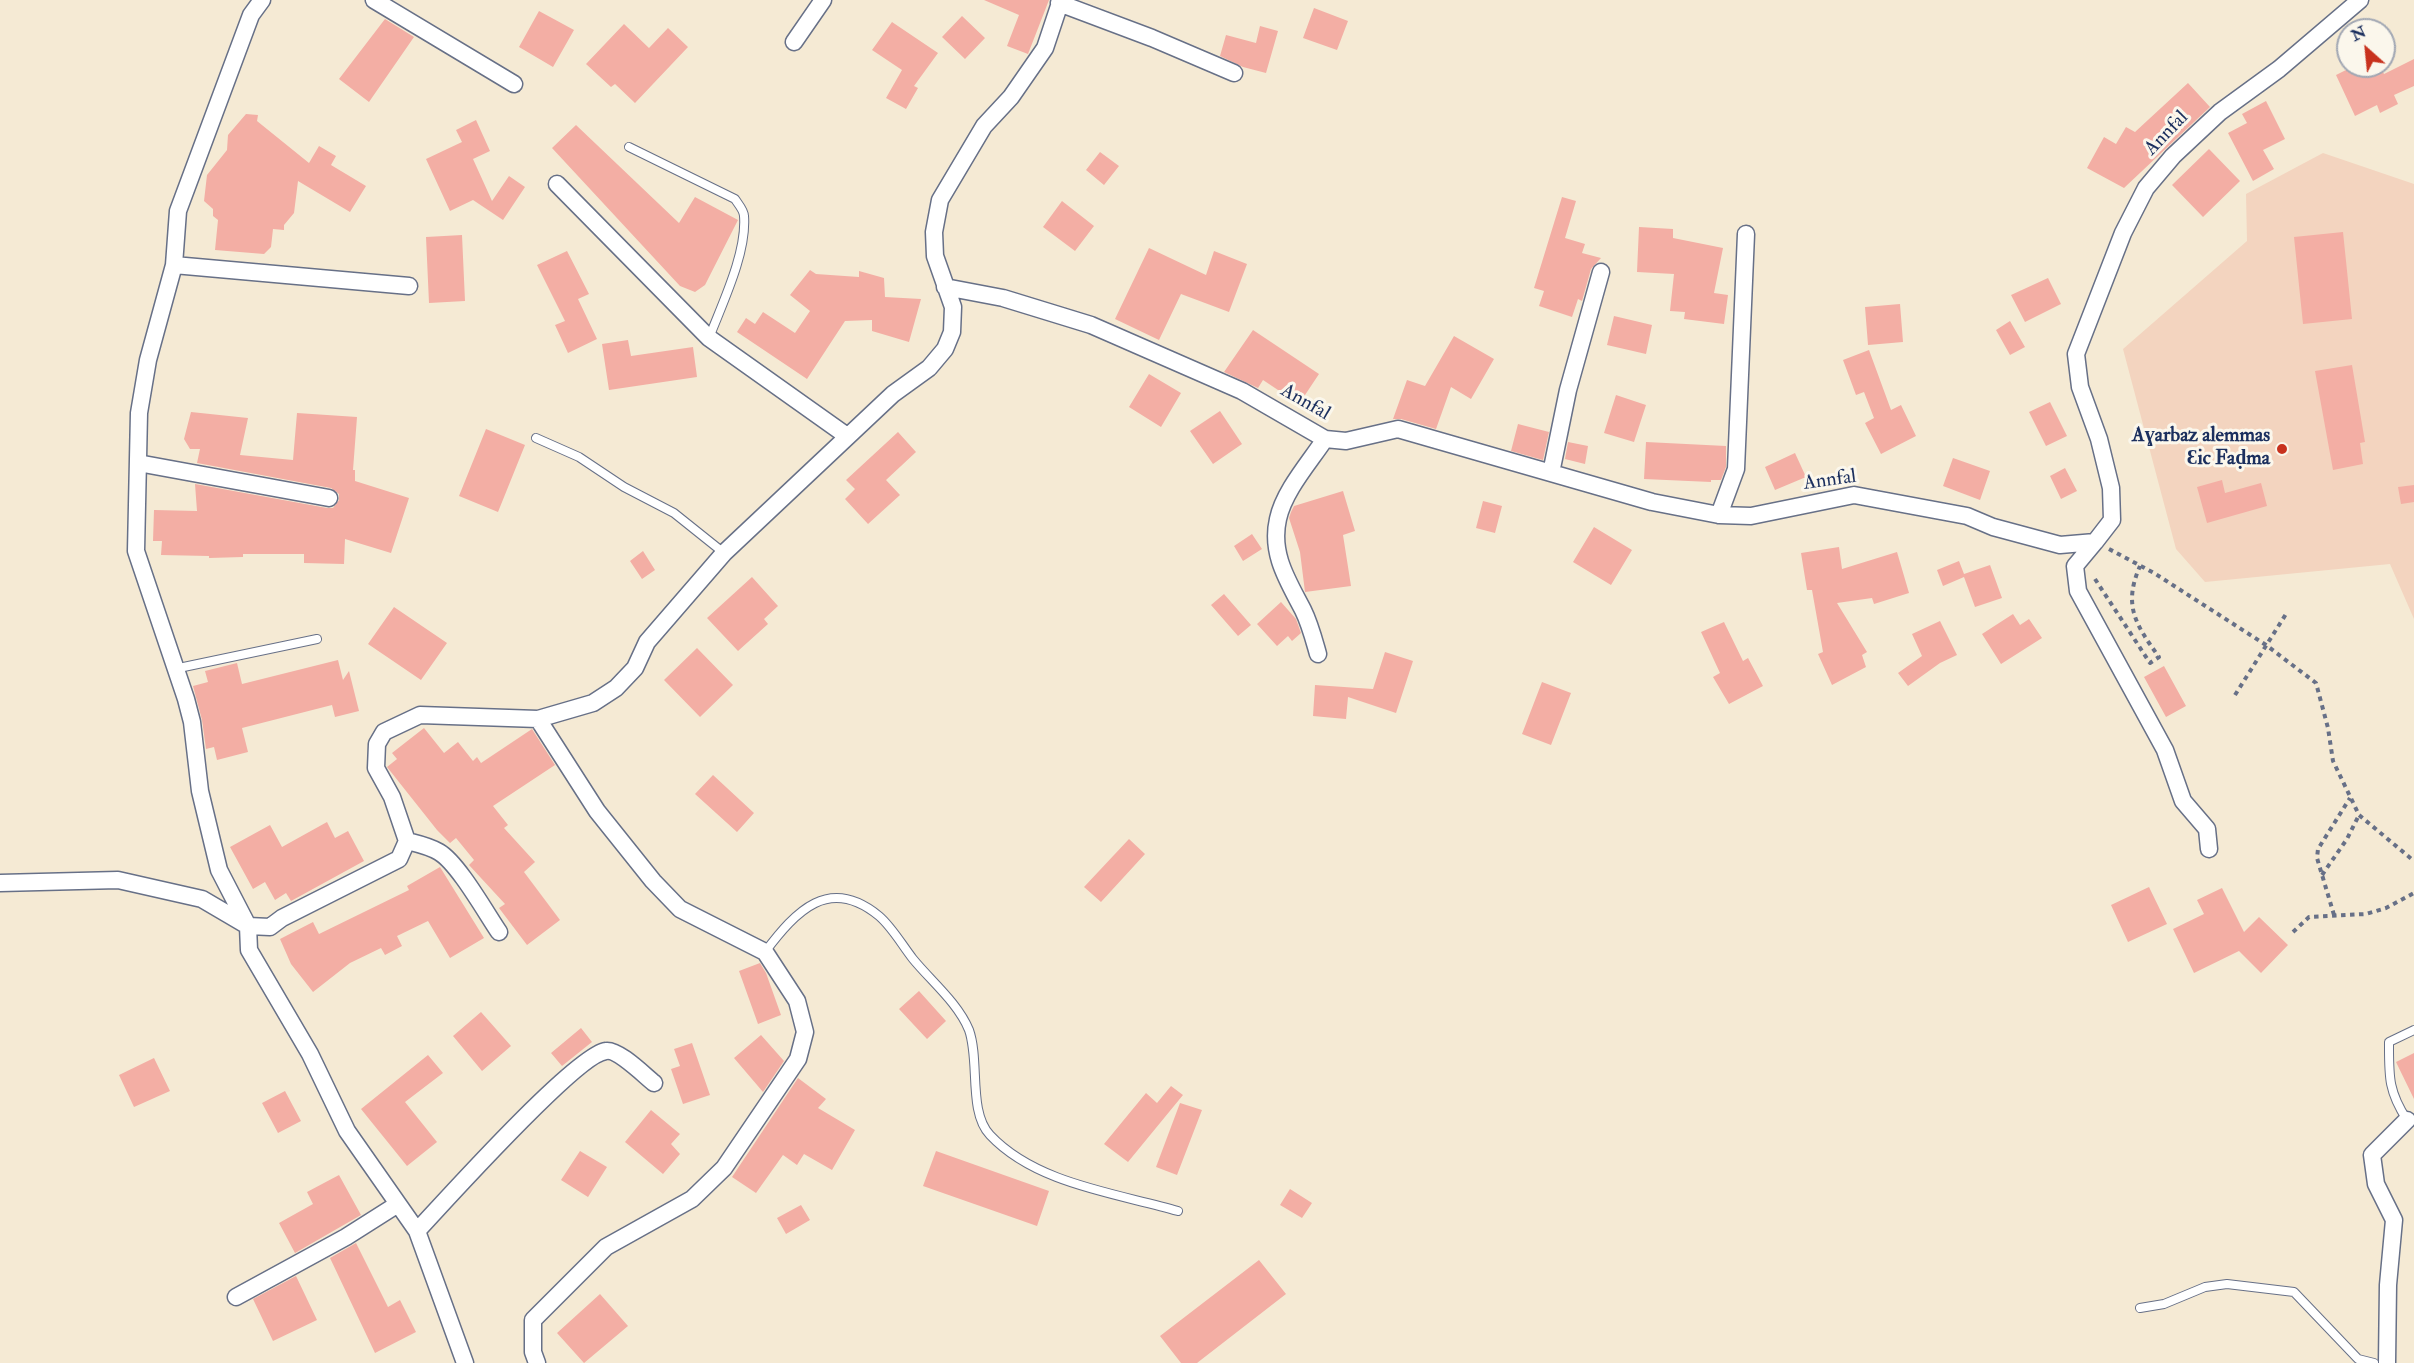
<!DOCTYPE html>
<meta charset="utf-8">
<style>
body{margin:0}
#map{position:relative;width:2414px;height:1363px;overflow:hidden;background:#f5ead4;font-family:"IM FELL Double Pica",serif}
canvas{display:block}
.north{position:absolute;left:2336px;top:18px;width:60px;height:60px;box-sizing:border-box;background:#fbf7ec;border:2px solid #a1a7b3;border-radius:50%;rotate:333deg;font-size:16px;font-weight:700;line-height:24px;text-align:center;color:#1b2f5e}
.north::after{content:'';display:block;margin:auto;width:21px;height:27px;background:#c8321e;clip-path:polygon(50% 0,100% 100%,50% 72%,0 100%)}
</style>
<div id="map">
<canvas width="2414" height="1363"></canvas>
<div class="north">N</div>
</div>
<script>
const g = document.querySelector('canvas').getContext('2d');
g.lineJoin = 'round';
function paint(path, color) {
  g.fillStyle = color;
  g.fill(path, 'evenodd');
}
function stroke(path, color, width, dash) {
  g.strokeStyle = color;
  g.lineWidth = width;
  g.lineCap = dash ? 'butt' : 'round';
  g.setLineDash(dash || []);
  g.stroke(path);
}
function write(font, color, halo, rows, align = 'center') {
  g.font = font + ' "IM FELL Double Pica",serif';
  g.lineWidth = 6;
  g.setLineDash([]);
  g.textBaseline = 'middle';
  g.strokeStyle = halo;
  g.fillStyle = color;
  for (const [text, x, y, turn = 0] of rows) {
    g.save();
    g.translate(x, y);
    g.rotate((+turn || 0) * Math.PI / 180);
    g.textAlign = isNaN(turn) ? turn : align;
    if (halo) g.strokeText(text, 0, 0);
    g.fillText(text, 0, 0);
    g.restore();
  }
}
const built = new Path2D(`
 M2323,153L2414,184V619L2390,564L2205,582L2176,549L2123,349L2247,241L2246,194Z`);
const building = new Path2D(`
 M984,0H1049L1028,54L1007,46L1019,15Z
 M1314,8L1348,21L1337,50L1303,38Z
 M539,11L574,30L553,67L519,47Z
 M962,16L985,38L965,59L942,37Z
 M385,19L414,37L369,102L339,79Z
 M892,22L938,53L914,86L918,88L906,109L886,98L902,70L872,50Z
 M624,24L649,48L668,28L688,47L635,103L615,84L611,87L586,64Z
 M1260,26L1278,31L1266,73L1243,67L1220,56L1226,35L1256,43Z
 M2414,59V86L2394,95L2398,104L2380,113L2377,105L2355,116L2336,75L2354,66H2380L2384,74Z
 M2188,83L2210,107L2124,188L2087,168L2104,137L2116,144L2126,127L2135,132Z
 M2266,101L2285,139L2263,150L2274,169L2253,181L2228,133L2247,123L2242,114Z
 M246,114L258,115L257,121L309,163L319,146L336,156L331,165L366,186L350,212L298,181L294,213L284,225V230L273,229L271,247L264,254L215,250L218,220L213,216V209L204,201L207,175L227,150L228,135Z
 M476,120L490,151L473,159L492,201L509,176L525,187L503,220L473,200L450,211L426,159L462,142L456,130Z
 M576,125L679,223L695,197L738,220L705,285L695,292L680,286L552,148Z
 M2209,149L2240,181L2203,217L2172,185Z
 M1100,152L1119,166L1104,185L1086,170Z
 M1562,197L1576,201L1565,238L1585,244L1582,253L1601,258L1591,269L1582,301L1578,299L1572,317L1539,306L1544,291L1534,288Z
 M1062,201L1094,226L1075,251L1043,227Z
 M1639,227L1673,229V238L1723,248L1714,293L1728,295L1724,324L1684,319L1685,312L1670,311L1674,274L1637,272Z
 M2343,232L2352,319L2303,324L2294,237Z
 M462,235L465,301L429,303L426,237Z
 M1149,248L1206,275L1214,251L1247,264L1229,312L1181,294L1159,340L1115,319Z
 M567,251L589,294L578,299L597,339L568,353L555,325L565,321L537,265Z
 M810,270L816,274L859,277V271L884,278L885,297L921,299L909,342L872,331V320L845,321L807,379L737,332L746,318L755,324L763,312L795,333L810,311L790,295Z
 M2048,278L2061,304L2025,322L2011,295Z
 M1900,304L1903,342L1868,345L1865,307Z
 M1614,316L1652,325L1646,354L1607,345Z
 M2010,321L2025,347L2010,355L1996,330Z
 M1253,330L1319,374L1299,404L1263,380L1258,388L1224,372Z
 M1454,336L1494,359L1471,399L1451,387L1436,429L1401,419H1393L1407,380L1425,386Z
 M628,340L631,356L693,347L697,377L609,390L602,344Z
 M1869,350L1891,410L1901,405L1916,436L1881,454L1865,423L1874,418L1864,392L1856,395L1843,360Z
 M2352,365L2365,442L2360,443L2363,464L2333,470L2315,371Z
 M1149,374L1181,393L1161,427L1129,407Z
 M1616,395L1646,405L1634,442L1604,433Z
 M2050,402L2067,436L2046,446L2029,412Z
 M1220,411L1242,444L1213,464L1190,431Z
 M191,412L248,418L240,455L293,460L297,413L357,417L353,470H355V481L409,498L391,553L345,539L344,564L304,563V554H243V557L209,558V556L161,555L162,541H153L154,510L197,511L195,484L327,508H333L339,500V494L331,488L197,463L200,449H190L184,439Z
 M1518,424L1549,432L1543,460L1511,451Z
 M486,429L525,445L498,512L459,496Z
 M898,432L916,452L886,480L900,495L868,524L845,499L855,489L846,480Z
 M1568,442L1588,446L1585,464L1565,459Z
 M1646,442L1726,446V467L1721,480H1711V482L1644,479Z
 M1795,453L1806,477L1775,490L1765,467Z
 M1953,458L1990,471L1980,500L1943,486Z
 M2065,468L2077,491L2061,499L2050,476Z
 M2222,480L2225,493L2261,483L2267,506L2207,523L2197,487Z
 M2414,485V502L2401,504L2398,487Z
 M1343,491L1355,531L1343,535L1351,586L1305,592L1300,552L1289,518L1291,512L1294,506Z
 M1483,501L1502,506L1495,533L1476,528Z
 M1594,527L1632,550L1611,585L1573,562Z
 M1252,534L1262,549L1243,561L1234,546Z
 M1839,547L1842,569L1897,552L1909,593L1874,604L1872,598L1837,603L1867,652L1862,655L1866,667L1832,685L1818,654L1823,652L1812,590H1807L1801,553Z
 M643,551L655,570L642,579L630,561Z
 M1959,561L1964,574L1990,565L2002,598L1975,607L1964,577L1943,586L1937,570Z
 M752,577L778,606L764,619L768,624L738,651L707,618Z
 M1224,594L1251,625L1238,636L1211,605Z
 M1281,602L1296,619L1301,633L1292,641L1288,636L1277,646L1257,624Z
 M394,607L447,643L421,680L368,644Z
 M2013,614L2020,625L2029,619L2042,638L2001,664L1982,634Z
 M1940,621L1957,655L1940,663L1908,686L1898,673L1922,656L1912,634Z
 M1724,622L1743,661L1748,658L1763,686L1729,704L1713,677L1720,673L1701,632Z
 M697,648L733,685L700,717L664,680Z
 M1385,652L1413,661L1396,713L1348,697L1346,719L1313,716L1315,685L1373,689Z
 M338,660L343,680L349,671L359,711L335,717L332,705L242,728L248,752L217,760L214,747L206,749L202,720L193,686L208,682L205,671L237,663L242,684Z
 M2164,666L2186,706L2166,717L2144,677Z
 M1542,682L1571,693L1551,745L1522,734Z
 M424,728L444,753L458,742L473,761L477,757L481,763L532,729L555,765L493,806L508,825L504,828L535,862L524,872L560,920L527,945L499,908L505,904L469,865L474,860L456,838L450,843L437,830L387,767L397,759L392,753Z
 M713,775L754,813L737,832L695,794Z
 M327,822L335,838L348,831L364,861L291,901L286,893L275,900L265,882L253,889L230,847L270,825L282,847Z
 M1129,839L1145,854L1101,902L1084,887Z
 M440,867L484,938L450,958L428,921L397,936L402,946L385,955L381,948L350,963L313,992L291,964L280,939L313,922L319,934L409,890L407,886Z
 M2149,887L2167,924L2128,942L2111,905Z
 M2222,888L2244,932L2259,917L2288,945L2261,973L2239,951L2194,973L2173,929L2204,914L2197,900Z
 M760,963L766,973L781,1015L758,1024L739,971Z
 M919,991L946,1021L927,1039L899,1009Z
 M481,1012L511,1046L482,1071L453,1036Z
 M581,1028L592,1042L562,1066L551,1053Z
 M761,1035L784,1061L763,1092L734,1058Z
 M692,1043L710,1095L683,1104L671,1069L680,1066L674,1049Z
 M2414,1053V1099L2396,1062Z
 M428,1055L443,1073L405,1102L437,1142L407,1166L361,1109Z
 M154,1058L170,1091L134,1107L119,1075Z
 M798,1078L826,1099L818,1108L855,1130L832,1170L804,1154L797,1165L783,1155L756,1193L732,1177Z
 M1171,1086L1183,1095L1128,1162L1104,1144L1146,1093L1157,1103Z
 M285,1091L301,1121L278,1133L262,1103Z
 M1180,1103L1202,1110L1177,1175L1156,1167Z
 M651,1110L680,1134L671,1144L680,1154L663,1174L625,1142Z
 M580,1151L607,1167L588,1197L561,1180Z
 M936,1151L1049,1191L1037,1226L923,1186Z
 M339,1175L361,1215L295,1253L279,1223L313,1204L307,1192Z
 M1290,1189L1312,1203L1302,1218L1280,1205Z
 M801,1205L810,1220L786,1234L777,1218Z
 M356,1243L388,1307L400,1300L416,1332L375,1353L330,1258Z
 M1259,1260L1286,1294L1197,1363H1181L1160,1336Z
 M296,1276L317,1320L273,1341L253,1299Z
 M600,1294L628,1326L584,1363L557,1333Z`);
const path = new Path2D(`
 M2109,549L2154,573L2266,645L2316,683L2328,728L2333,761L2359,815L2414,861
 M2095,579L2150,663L2159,657C2135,624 2123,605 2140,566
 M2235,695L2286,614
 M2322,875L2347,839L2359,815
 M2334,915L2317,858L2318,849L2350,798
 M2293,932L2309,917L2366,914L2386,908L2414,893`);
const lane = new Path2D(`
 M629,147L735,199C738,204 744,210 744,216C747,253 722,304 709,338
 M536,438L579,457L624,487L674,513L724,553
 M174,669L317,639
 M765,952C796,911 829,875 879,916C892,927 902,945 913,959C931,981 958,1003 969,1030C980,1061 968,1112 990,1135C1036,1184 1116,1193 1178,1211
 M2411,1120H2407C2388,1091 2389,1076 2389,1042L2414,1030
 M2140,1308L2164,1304L2205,1287L2227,1284L2294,1292L2358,1359L2374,1363`);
const street = new Path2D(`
 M262,0L251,15L178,211L174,265L148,360L139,413L136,551L186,699L192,722L200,791L219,870L248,926L249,950L310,1054L347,1131L417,1231L465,1363
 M374,0L514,84
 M1059,3L1152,38L1234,73
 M794,42L823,0
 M557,184L709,338L847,436
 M174,265L409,286
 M945,287L1003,298L1091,325L1242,391L1325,439L1346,441L1398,429L1652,502L1719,515L1751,516L1854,495L1967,516L1993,527L2060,545L2095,542L2112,520L2111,488L2099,439L2080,387L2076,354L2123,233L2146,188L2173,156L2220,112L2279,69L2360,0
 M138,463L329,498
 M1551,473L1568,390L1601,272
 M1719,515L1736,469L1746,234
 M2095,542L2075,566L2078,591L2165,750L2183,801L2207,829L2209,849
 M1318,654C1314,640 1310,624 1303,610C1288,581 1270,554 1278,519C1284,491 1309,463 1325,439
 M407,841C419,844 429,846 439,852C458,863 486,913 499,932
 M0,883L118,880L202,899L248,926L270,927L282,918L399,859L407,841L392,797L376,768L377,744L384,732L420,715L538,719L593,703L616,688L635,668L647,642L724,553L893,394L929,368L945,349L952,332L953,307L935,256L934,232L940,200L984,126L1011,97L1045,48L1061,0
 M417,1231C444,1202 577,1054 606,1051C618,1049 644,1075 654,1083
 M236,1297L346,1237L398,1204
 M537,1363L533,1352V1320L606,1247L692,1199L724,1168L798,1059L805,1032L797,1001L765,952L680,909L653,881L597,811L538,719
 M2387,1363L2388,1285L2394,1220L2376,1184L2372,1155L2407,1120`);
const markers = [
 [2282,449,6,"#c8321e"]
];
const streetNames = [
 ["Annfal",2167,134,-46],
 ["Annfal",1305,403,30],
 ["Annfal",1830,481,-8]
];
const poiNames = [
 ["Aɣarbaz alemmas",2270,437],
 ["Ɛic Faḍma",2270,460]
];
paint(built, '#f3d4bf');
paint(building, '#f3aea4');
stroke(lane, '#677087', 10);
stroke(street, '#677087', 19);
stroke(path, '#677087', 4, [4.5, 4.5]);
stroke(lane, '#fff', 8);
stroke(street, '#fff', 16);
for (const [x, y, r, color] of markers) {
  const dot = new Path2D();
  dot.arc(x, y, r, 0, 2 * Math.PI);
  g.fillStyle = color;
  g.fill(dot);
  stroke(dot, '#fbf7ec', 2);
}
write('20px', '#1b2f5e', '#fbf7ec', streetNames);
write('bold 20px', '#1b2f5e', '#fbf7ec', poiNames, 'right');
</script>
